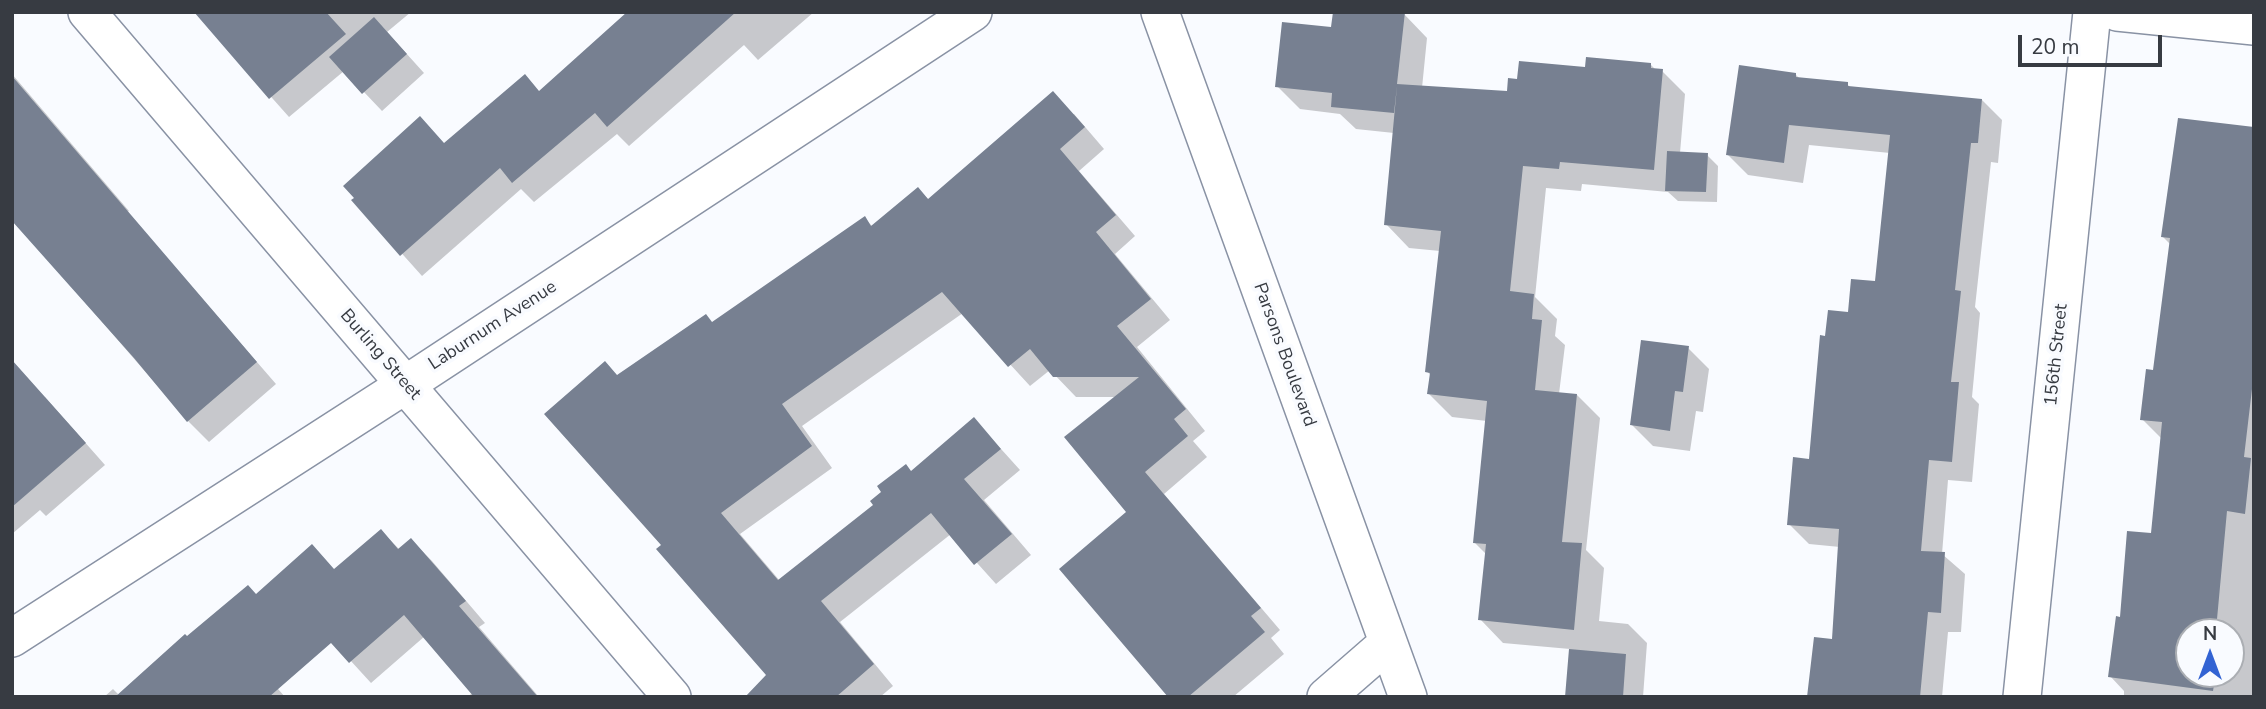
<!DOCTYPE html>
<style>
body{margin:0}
#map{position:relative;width:2266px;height:709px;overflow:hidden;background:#f9fbff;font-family:"Nunito Sans",sans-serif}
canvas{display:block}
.frame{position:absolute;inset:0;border:14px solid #373b42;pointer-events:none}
.north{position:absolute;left:2175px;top:618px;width:70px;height:70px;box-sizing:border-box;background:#f9fbff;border:2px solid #abaeb3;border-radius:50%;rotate:0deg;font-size:19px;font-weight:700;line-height:28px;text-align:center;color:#373b42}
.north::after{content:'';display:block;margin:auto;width:24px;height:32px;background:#3363d3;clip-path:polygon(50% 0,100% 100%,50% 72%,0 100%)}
.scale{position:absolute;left:2018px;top:35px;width:144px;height:32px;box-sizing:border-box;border:4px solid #373b42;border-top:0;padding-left:9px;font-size:21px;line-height:24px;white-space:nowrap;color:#373b42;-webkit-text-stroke:5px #f9fbff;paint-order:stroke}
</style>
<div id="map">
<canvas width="2266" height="709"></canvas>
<div class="frame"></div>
<div class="north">N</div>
<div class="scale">20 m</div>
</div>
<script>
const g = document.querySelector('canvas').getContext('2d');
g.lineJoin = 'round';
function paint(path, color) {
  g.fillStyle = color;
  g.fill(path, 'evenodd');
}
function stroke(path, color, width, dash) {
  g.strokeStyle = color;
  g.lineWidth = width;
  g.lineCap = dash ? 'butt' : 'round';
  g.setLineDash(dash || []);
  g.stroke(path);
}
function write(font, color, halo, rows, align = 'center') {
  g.font = font + ' "Nunito Sans",sans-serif';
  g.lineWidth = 7;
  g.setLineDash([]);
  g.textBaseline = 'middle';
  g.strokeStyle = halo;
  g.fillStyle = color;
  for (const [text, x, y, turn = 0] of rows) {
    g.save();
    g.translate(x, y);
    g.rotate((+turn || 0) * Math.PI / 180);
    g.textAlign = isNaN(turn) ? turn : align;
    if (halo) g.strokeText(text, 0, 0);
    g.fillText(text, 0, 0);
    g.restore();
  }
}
const shadow = new Path2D(`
 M227,12H411L387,32L424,73L382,111L344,71L289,117L209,27Z
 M630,12H814L758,60L744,45L629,146L617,134L534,202L521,189L422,276L354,200L445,145L540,92Z
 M1404,14L1427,38L1422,88L1508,93L1518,81L1587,69L1651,65L1656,70L1662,71L1685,94L1680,153L1707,155L1718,166L1717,202L1678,201L1668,192L1582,184L1581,191L1546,188L1535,297L1557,319L1555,336L1565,345L1559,394L1577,395L1600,418L1586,550L1604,568L1599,621L1628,624L1647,643L1643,697H1567L1570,649L1503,643L1480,619L1486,554L1475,543L1487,421L1452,417L1429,394L1431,376L1427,371L1440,251L1409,248L1386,224L1394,133L1356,129L1340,114L1300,109L1277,86L1332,29Z
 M12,74L129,211L127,212L276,384L209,442L188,421L12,218Z
 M1796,75L1800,79L1847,84L1852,89L1982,100L2002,120L1998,163L1991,162L1975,307L1980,313L1972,397L1979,404L1972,482L1948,480L1942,554L1965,574L1961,632H1948L1942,697H1809L1834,641L1840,547L1809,544L1789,524L1810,461L1827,338L1876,283L1890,153L1809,145L1803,183L1748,175L1728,155Z
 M1074,114L1104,149L1079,171L1135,236L1115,254L1170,320L1137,347L1205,431L1193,441L1207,457L1164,494L1280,630L1271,638L1284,654L1233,697H1170L1129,513L1117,397H1076L1050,370L1030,386L963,313L802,426L832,468L740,534L780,581L876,505L974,419L1020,470L984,500L1031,555L996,584L951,534L840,622L893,686L880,697H776L767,674L663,545L618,377L713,323L865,219L873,227L918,189L929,200Z
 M2254,129V697H2124V691L2110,676L2121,619L2153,535L2161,438L2142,419L2155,372L2171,245L2163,237ZM2189,632H2231V674H2189Z
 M1688,348L1709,369L1703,412L1696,411L1690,451L1653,446L1632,425Z
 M12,387L45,397L105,465L46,516L40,510L12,534Z
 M381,531L400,550L411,540L432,561L485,623L479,627L539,697H468L473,692L425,636L371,683L276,579L335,570Z
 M233,637L285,697H104L113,689L119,695Z`);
const building = new Path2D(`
 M194,12H326L346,34L269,99Z
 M627,12H736L607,127L595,113L512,183L500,168L400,256L351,200L354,198L343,186L420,116L444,143L525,74L539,91Z
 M1333,12H1405L1397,84L1507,91L1508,78L1517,79L1519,61L1585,67L1586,57L1651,63V68L1663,69L1654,170L1560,162L1559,169L1523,166L1510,291L1534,294L1532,319L1542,320L1535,390L1577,394L1562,542L1582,543L1574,630L1478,620L1486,544L1473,543L1487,401L1427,394L1430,373L1425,372L1441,231L1384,225L1397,86L1394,113L1331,107L1332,93L1275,87L1282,22L1331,27Z
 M374,17L407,54L362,94L329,57Z
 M1739,65L1796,73V77L1848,82V86L1982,99L1978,143H1971L1955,290L1961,291L1951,382H1959L1952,462L1929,460L1921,551L1945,552L1941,613L1928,612L1920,697H1807L1814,637L1832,639L1839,529L1787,525L1793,457L1809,459L1820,335L1825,336L1828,310L1848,312L1851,279L1875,281L1890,135L1789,125L1784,163L1726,155Z
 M12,76L257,362L187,422L134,358L12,221Z
 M1053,91L1085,127L1060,149L1116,215L1096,232L1151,299L1117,326L1186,409L1174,419L1188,436L1145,472L1261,608L1251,616L1265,632L1188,697H1168L1059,569L1126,512L1064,437L1139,377H1053L1030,349L1008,367L942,292L782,404L812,446L721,513L778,580L873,505L870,501L881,492L877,486L906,464L911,471L974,417L1001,449L964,479L1012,534L974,565L931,513L821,601L874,664L836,697H745L766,675L656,549L661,545L544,414L605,361L617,375L706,314L712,322L865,216L871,226L918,187L928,199Z
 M2178,118L2254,127V372L2244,457L2251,458L2245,514L2227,511L2216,630L2222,632H2189V674H2216L2213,691L2108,677L2116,616L2120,617L2127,531L2151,533L2162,422L2140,420L2146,369L2153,370L2170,238L2161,237Z
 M1667,151L1708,153L1706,192L1665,191Z
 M1641,340L1689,346L1683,392L1675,391L1670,431L1630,425Z
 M12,360L86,443L12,507Z
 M381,529L398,549L411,538L466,601L459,606L538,697H474L404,615L349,663L331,643L269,697H115L185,634L187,636L248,585L256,594L312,544L334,569Z
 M1569,649L1626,654L1623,697H1565Z`);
const minor = new Path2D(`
 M87,12L672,697
 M1160,12L1408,697
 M2117,12L2254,26
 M12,638L405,385L973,12
 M1326,697L1388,643
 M2022,697L2092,12`);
const streetNames = [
 ["Laburnum Avenue",493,326,-33],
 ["Burling Street",380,355,49],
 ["Parsons Boulevard",1284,355,70],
 ["156th Street",2057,355,-84]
];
paint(shadow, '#0003');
paint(building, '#778091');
stroke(minor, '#8992a4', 40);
stroke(minor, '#fff', 37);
write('18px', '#373b42', '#f9fbff', streetNames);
</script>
